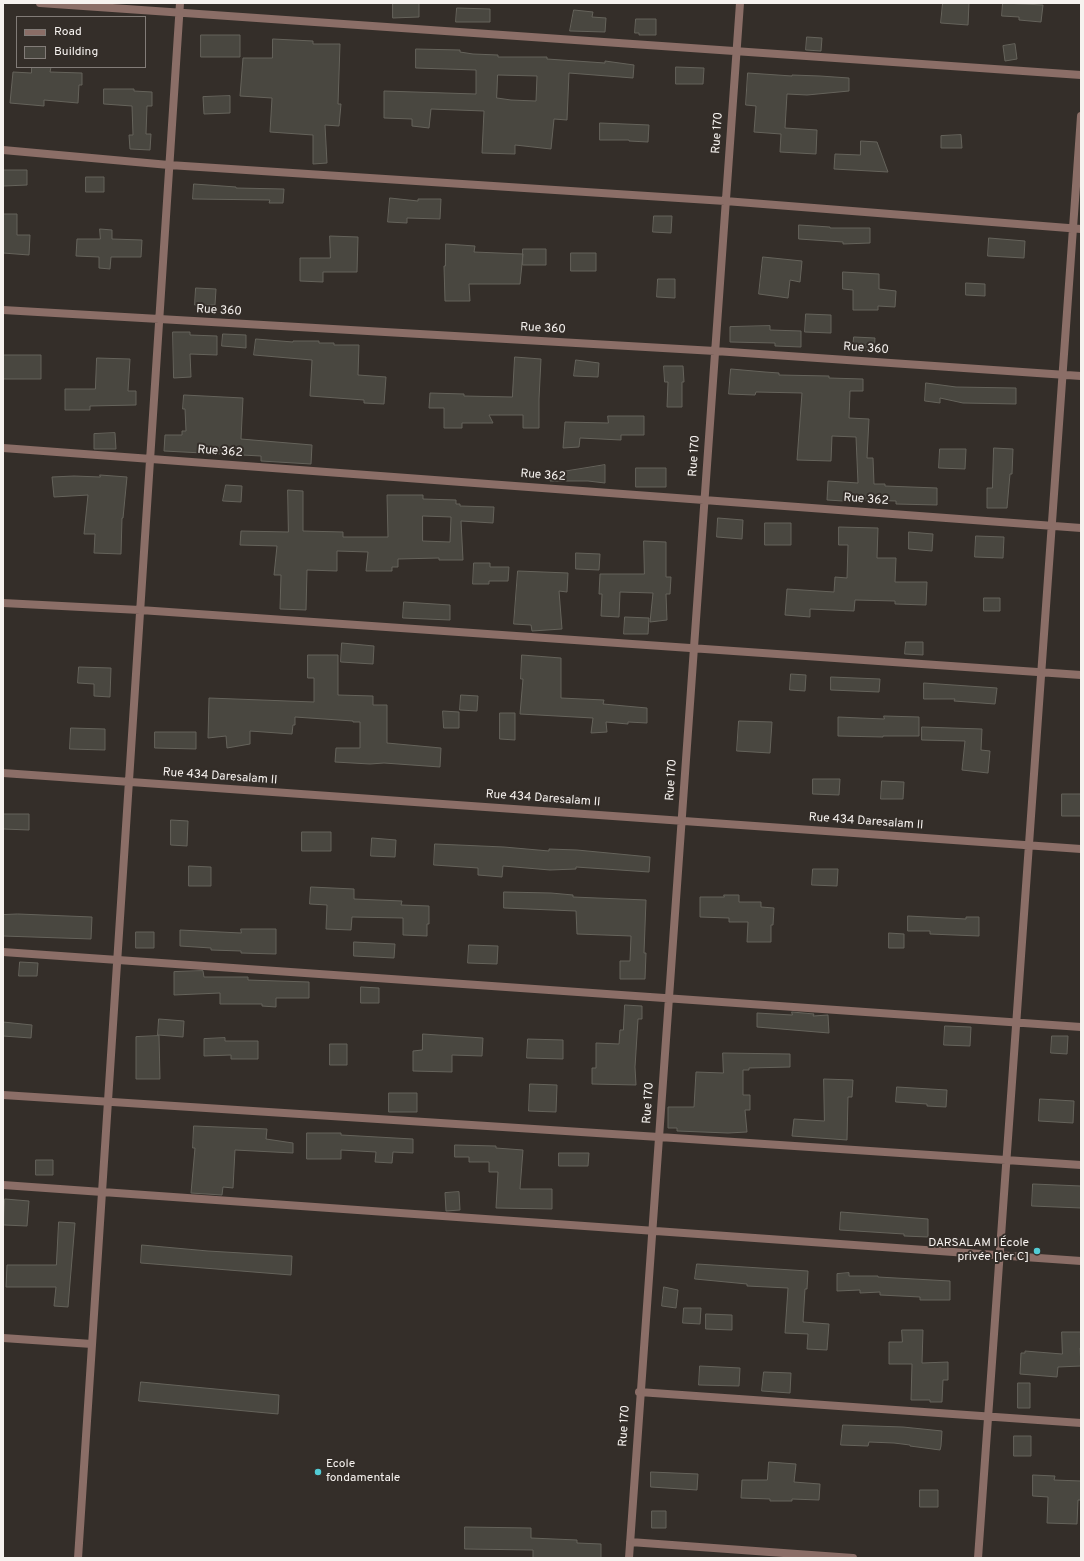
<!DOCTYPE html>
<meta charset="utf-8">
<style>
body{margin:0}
#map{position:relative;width:1084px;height:1561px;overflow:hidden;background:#342e29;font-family:Overpass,sans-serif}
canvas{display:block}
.frame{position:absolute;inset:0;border:4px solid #f6f2ef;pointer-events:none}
.legend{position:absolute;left:16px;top:16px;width:130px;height:52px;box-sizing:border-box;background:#342e29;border:1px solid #827c78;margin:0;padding:5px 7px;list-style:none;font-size:12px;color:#f6f2ef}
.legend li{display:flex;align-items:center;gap:8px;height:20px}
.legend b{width:20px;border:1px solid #827c78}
</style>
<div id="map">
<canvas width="1084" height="1561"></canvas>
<div class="frame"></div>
<ul class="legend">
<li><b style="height:5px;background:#8b6e67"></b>Road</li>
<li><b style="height:11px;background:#494740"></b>Building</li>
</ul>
</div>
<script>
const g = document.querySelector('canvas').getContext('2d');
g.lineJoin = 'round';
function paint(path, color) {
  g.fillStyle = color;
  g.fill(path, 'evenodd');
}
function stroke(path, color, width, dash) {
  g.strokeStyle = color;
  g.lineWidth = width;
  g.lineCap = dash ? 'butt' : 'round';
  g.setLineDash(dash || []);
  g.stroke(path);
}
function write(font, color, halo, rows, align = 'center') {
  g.font = font + ' Overpass,sans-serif';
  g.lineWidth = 4;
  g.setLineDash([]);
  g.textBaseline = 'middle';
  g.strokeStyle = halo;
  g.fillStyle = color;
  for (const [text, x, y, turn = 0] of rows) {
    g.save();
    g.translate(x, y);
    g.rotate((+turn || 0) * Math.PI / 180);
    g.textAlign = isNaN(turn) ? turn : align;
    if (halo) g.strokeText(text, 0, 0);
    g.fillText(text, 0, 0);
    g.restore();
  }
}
const building = new Path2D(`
 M393,3H419V17L393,18Z
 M943,3H969L968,25L941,23Z
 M1003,3L1043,5L1041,22L1019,20V17L1002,16Z
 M457,8L490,9V22H456Z
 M574,10L593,12L592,17L606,18L605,32L570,31Z
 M636,19H656V35H639V33H635Z
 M201,35H240V57H201Z
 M807,37L822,38L821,51L806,50Z
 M273,39L313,41V44H340L338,104H341L339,126L325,125L327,163L313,164V135L270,132L272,98L240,96L243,58H272Z
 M1015,44L1017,59L1005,61L1003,46Z
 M416,49L460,50V52L473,54L498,55V57H547V59L605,63V61L634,65L633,78L569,73L567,120L554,119L551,149L515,145V154L482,153L484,111L431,109L429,128L412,126V119L384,118V91L476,94V70L416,68ZM498,75L537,76L536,101L511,100L497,98Z
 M32,67H51L50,72L82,73V85H79L78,103L44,100V106L10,103L13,72L31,73Z
 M676,67L704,68L703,84H676Z
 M748,73L792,76V75L820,76L849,78V91L807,95L787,94L785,128L817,130L816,154L780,152L781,134L754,132L756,106L746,105Z
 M104,89H134V91L152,92V106H147L146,134H151L150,150L130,149L129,135H133L132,106L104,104Z
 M230,96V113L204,114L203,97Z
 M600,123L649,125L648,142L629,141V140H600Z
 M961,135L962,148H941V136Z
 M861,141L877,142L888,172L834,169L835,154L860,155Z
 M4,170H27V185L4,186Z
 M86,177H104V192H86Z
 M194,184L236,187V188L284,189L283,203H269L270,200L193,199Z
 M390,198L418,201V199H441L440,219L407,218V223L388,222Z
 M3,214H17V235H30L29,255L3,253Z
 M654,216H672L671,233L653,232Z
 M799,225L830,227V228H870V243L843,244V242L799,239Z
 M100,229L112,230V239L142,240L141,257H111L110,269L99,268V257L76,256L77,239H100Z
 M330,236L358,237L357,272H323V282L300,281V258H330Z
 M989,238L1025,241L1024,258L988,256Z
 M446,244L475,246L474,252L523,254L520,284H469L470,301H445L444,266H445Z
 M523,249H546V265H523Z
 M571,253H596V271H571Z
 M763,257L802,261L800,282L790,280L788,298L759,294Z
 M843,272L879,274V289L896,291L895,307L878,306V310H853V290L843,289Z
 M658,279H675V298L657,297Z
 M966,283L985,284V296L966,295Z
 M196,288L216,289L215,305H195Z
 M806,314L831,315V333L805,332Z
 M770,326V330L801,331V347L775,346V343L730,342V327Z
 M173,332H190V335L217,336V355L190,354L191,377L174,378Z
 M223,334L246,335V348L222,346Z
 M854,337L875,338L874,351L853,350Z
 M256,339L293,342V341H319V343H334V345H359L358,375L386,377L384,404L364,403V400L310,396L312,360L254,355Z
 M3,355H41V379H3Z
 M515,357L541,359L539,399V428H523V415H489L493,423H462V428H444V408H429L430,393L464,394V396L512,397Z
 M97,358L130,359L128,391H136V405L90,406V410H65V389H95Z
 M576,360L599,363L598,377L574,376Z
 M664,366H683L684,382H682V407H667L668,382H665Z
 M731,369L765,372L779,373V375L829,376V378L863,379V391H850L849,418L869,419L867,458H873L874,484H885V486L937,488V505L896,504V501L861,500L860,502L827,500L828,481L858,483L856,437L832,436L831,461L797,460L802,393L756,392L755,395L729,394Z
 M926,383L956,387L1016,388V404L963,403L940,398V403L925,401Z
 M184,395L243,398L241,439L312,445L311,464L261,461V456L164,451L165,435H182V431H186L185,409H183Z
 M608,416H644V435H621V440L580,438L579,447L563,448L565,422L608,423Z
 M115,433L116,449H94V434Z
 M994,448L1013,449L1012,474H1010L1007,508H987V488H992Z
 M940,449H966L965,469L939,468Z
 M605,465V483L588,481H550V474Z
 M636,468H666V487H636Z
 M100,475L127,477L123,518H122L121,554L94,553L95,534H84L88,495L54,497L52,477L74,476L100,477Z
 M226,485L242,486L241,502L223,501Z
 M288,490L303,491V531L343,532V537H388L387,495H423V499L456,500V504H460V506L494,507L493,523L461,521L463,560H439V558L398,559V567H392V571H366L368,552L337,551V571L307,570L306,610L280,609L281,575H274L277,546L240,545L241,531L288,532ZM423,516L451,517L450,542L423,541Z
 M718,518L743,520L742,539L717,537Z
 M765,523H791V545H765Z
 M839,527L878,528L877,558H896L895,582H927L926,605L895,604V601L855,600L854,611L810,609V617L785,615L787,589L834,592L835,577L847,578L848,545H839Z
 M909,532L933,534L932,551L909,549Z
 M976,536L1004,537L1003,558L975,557Z
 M644,541L666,542V577H671L670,594H666L667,620L650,622L653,593L620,592L619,617L601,616L602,594H599L600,574H644Z
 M576,553L600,554L599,570L576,569Z
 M474,563H490V567H509L508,581H489V584H473Z
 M518,571L568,573L567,592L559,591L562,629L532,631L531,625L514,624Z
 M984,598H1000V611H984Z
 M404,602L450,605V620L403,618Z
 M625,617L649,618L648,634H624Z
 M906,642H923V655L905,654Z
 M342,643L374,646L373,664L341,662Z
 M308,655H338V695L373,696V705H387V743L441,748L440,767L384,763L370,764L335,762L336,748H360V722H353V721L295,717V725H293L292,734L250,731V744L227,748L226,736L208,738L209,698L314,702V678H308Z
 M522,655L561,658V698L604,700L603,704L647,708V723L628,722V724L606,722L607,732L591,733L593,718L520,714L523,679H521Z
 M79,667L111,668L110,697L94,696V684L78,683Z
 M791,674L806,675L805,691L790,690Z
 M831,677L880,679L879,692L831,690Z
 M924,683L997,688L995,704L954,701L955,699H924Z
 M461,695L478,696L477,711L460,710Z
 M443,711L459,712V728H444Z
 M500,713H515V740L500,739Z
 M884,716L919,717V736H883V737L838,736V717L884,719Z
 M739,721L772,722L770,753L737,751Z
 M922,727L982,729L981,750L990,751L988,773L962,770L965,741L922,740Z
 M71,728L105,729V750L70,749Z
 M155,732H196V749L155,748Z
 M813,779H840L839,795L813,794Z
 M882,781L904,782L903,799H881Z
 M1062,794H1081V816H1062Z
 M3,814H29V830L3,829Z
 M171,820L188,821L187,846L171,845Z
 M302,832H331V851H302Z
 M372,838L396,840L395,857L371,856Z
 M435,844L504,847L549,851V849L577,850L650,857L649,872L576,867V869L550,870L503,866L502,877L478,875V868L434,865Z
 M189,866L211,867V886H189Z
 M813,869H838L837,886L812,885Z
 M311,887L354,889V899L402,901L401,905L429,906V924H427V936L403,935V918L352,917L351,930L326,929L327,905L310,904Z
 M504,892L551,893L573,895V897L646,900L644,953H646L645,979H620V961H630L631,936L577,934L576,911L504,908Z
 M724,895H739V902H761V907L774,908L773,925H771V942H747L748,922H729V918L700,917V897H724Z
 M18,914L92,917L91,939L3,936V915Z
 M908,916L966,919V917H979V936L930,934V931H908Z
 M241,929H276V954L241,953V951L211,950V948L180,946V930L241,933Z
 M136,932H154V948H136Z
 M889,933L904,934V948H889Z
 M354,942L395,944L394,958L354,956Z
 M469,945L498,946L497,964L468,963Z
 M20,962L38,963L37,976H19Z
 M203,971L204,977H248V980L309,982V998H276V1007L262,1006V1004H220V993L174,995V972Z
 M361,987L379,988V1003H361Z
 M625,1005L642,1006V1019H638L635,1067L636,1085L592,1084V1068H596V1043L619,1044L620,1030H623Z
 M792,1012L814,1014L813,1016L828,1015L829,1033L757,1027V1013L792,1015Z
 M159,1019L184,1021L183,1037L158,1035Z
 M3,1022L32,1025L31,1038L3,1036Z
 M945,1026L971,1027L970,1046L944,1045Z
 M423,1034L483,1038L482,1056L452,1055V1072L413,1071V1051L422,1050Z
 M159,1036L160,1079H136V1037Z
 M1052,1036H1068L1067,1054L1051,1053Z
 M225,1038V1041H258V1059H231V1055L204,1056V1039Z
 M528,1039L563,1040V1059L527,1058Z
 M330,1044H347V1065H330Z
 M723,1053L790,1054V1067L749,1068V1070H743V1095H750V1110H745L747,1132L728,1133L677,1131V1128H668V1107H694L696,1072L723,1073Z
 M824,1079L853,1080L852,1097H848L847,1140L792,1136L794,1119L824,1121Z
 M530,1084L557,1085L556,1112L529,1111Z
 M897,1087L947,1090L946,1107L927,1106V1104L896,1102Z
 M389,1093H417V1112H389Z
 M1040,1099L1074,1101L1073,1123L1039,1121Z
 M194,1126L267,1129L266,1139L293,1143V1153L235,1150L233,1188L223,1187L222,1195L191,1193L195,1148H193Z
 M307,1133H341V1135L413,1139V1153L393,1152L392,1163L375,1162L376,1152L341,1150V1159H307Z
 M455,1145L496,1146V1148L523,1150L520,1189H552V1209L496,1208L498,1172H489V1162H469V1157H455Z
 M559,1153H589L588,1166H559Z
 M36,1160H53V1175H36Z
 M1033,1184L1081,1186V1208L1032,1206Z
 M459,1192L460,1210L446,1211L445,1193Z
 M5,1199L29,1201L27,1226L4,1225Z
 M841,1212L928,1219V1237L904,1236V1234L840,1230Z
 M59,1222L75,1223L68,1307L54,1306L56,1287H6L7,1265H56Z
 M142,1245L208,1251L292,1256L291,1275L141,1263Z
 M697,1264L808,1271L807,1289H805L803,1322L829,1324L827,1350L807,1349L808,1334L785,1333L788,1288L747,1286V1284L695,1279Z
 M849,1273V1276H878V1277L950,1281V1300H920V1297L880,1295V1292L860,1293V1290L837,1291V1274Z
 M664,1287L678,1290L676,1308L662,1306Z
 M684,1308H701L700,1324L683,1323Z
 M706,1314L732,1315V1330L706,1329Z
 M902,1330H923L922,1363L948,1362V1380H943L942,1402H930V1400H911L912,1364H889V1342H902Z
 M1062,1332H1081V1348H1080L1081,1366L1058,1367L1057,1377L1020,1374L1021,1353H1025V1351L1062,1354Z
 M700,1366L740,1368L739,1386L699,1385Z
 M764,1372L791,1373L790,1393L762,1391Z
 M141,1382L279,1395L278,1414L139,1401Z
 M1018,1383H1030V1408H1018Z
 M843,1425L903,1427L942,1431L941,1446L940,1450L910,1446V1445L894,1443L869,1442L868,1446L841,1445Z
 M1014,1436H1031V1456H1014Z
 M769,1462L796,1464L794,1482L820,1484L819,1500L792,1499V1501H770V1499L741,1498L742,1480H767Z
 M651,1472L698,1474L697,1490L651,1487Z
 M1033,1475L1055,1476L1054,1480L1081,1481V1500H1078L1077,1524L1047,1523L1048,1497L1033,1496Z
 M920,1490H938V1507H920Z
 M652,1511H666V1528H652Z
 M465,1527L531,1528V1538L577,1540V1543L601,1544V1558H533V1550L465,1549Z`);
const minor = new Path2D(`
 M40,3L1081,75
 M3,150L169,165L725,201L1081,229
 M3,310L715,351L1081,376
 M3,448L1081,528
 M3,603L140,610L1081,675
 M3,773L1081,849
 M3,952L1081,1027
 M3,1095L659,1137L1081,1165
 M3,1185L1081,1261
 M3,1338L92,1344
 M639,1392L1081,1423
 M630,1542L853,1558
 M78,1558L180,3
 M629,1558L740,3
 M978,1558L1081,116`);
const markers = [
 [1037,1251,4,"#52ccd5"],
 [318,1472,4,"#52ccd5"]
];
const streetNames = [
 ["Rue 170",718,133,-86],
 ["Rue 360",219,311,3],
 ["Rue 360",543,329,3],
 ["Rue 360",866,349,4],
 ["Rue 362",220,452,4],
 ["Rue 170",695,456,-86],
 ["Rue 362",543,476,4],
 ["Rue 362",866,500,4],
 ["Rue 434 Daresalam II",220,777,4],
 ["Rue 170",672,780,-86],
 ["Rue 434 Daresalam II",543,799,4],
 ["Rue 434 Daresalam II",866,822,4],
 ["Rue 170",649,1103,-86],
 ["Rue 170",625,1426,-86]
];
const poiNames = [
 ["DARSALAM I École",1029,1244],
 ["privée [1er C]",1029,1258],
 ["Ecole",326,1465,"left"],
 ["fondamentale",326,1479,"left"]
];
paint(building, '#494740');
stroke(building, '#65635b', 1);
stroke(minor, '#8b6e67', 8);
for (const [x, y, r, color] of markers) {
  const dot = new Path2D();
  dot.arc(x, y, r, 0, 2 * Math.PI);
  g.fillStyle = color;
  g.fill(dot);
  stroke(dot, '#342e29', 1.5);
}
write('12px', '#f6f2ef', '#342e29', streetNames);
write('12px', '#f6f2ef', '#342e29', poiNames, 'right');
</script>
